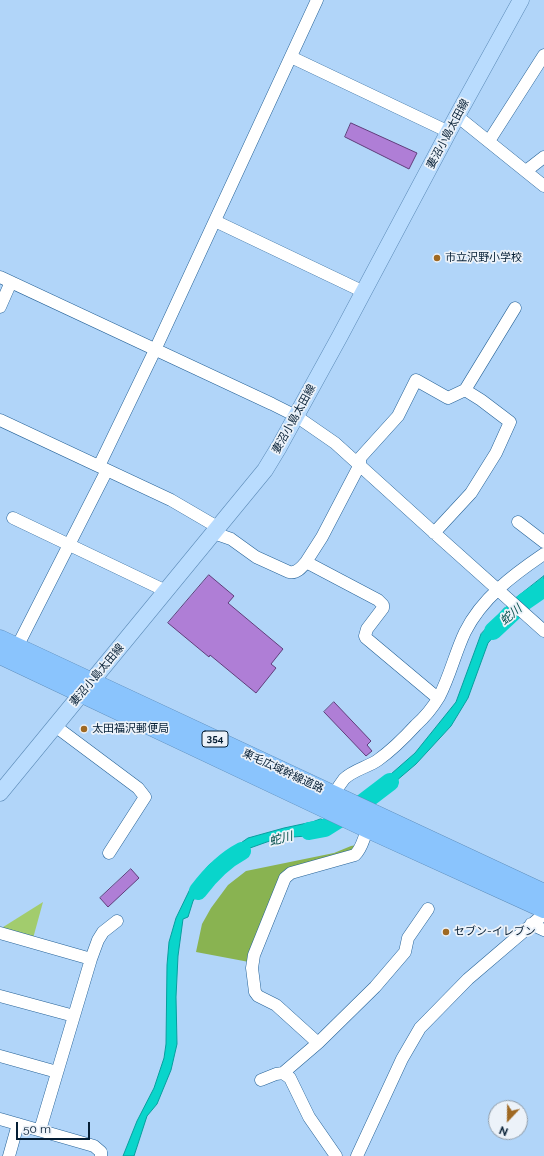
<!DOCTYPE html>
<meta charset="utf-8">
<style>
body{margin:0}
#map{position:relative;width:544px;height:1156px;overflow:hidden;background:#b1d5f9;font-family:Raleway,sans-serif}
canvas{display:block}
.north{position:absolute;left:488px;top:1100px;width:40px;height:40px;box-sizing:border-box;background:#ecf2f9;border:1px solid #909daa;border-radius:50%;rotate:202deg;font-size:11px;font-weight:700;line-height:16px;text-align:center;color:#051e34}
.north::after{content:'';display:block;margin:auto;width:14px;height:18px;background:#9f6923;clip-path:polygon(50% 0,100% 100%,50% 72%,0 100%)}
.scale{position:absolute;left:16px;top:1122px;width:74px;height:18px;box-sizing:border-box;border:2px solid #051e34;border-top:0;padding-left:5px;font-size:12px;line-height:14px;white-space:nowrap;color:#051e34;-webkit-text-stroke:3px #ecf2f9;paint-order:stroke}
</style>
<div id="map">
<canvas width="544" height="1156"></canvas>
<div class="north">N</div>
<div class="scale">50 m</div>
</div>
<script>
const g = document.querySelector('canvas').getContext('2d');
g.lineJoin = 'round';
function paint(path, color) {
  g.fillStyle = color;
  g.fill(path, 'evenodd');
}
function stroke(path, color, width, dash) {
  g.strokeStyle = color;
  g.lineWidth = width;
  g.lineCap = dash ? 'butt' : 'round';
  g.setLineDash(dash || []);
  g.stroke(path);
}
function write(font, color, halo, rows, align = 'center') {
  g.font = font + ' Raleway,"Noto Sans JP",sans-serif';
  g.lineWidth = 3.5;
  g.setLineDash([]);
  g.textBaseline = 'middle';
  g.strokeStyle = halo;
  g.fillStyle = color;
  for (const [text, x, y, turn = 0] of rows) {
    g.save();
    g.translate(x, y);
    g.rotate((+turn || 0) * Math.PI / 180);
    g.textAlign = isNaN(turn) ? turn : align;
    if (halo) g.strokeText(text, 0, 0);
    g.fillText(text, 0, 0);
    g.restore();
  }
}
const green = new Path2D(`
 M43,902L32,942L0,929Z`);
const forest = new Path2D(`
 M362,844L360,850L288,873L249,962L196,952L202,924L211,908L228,885L246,871L334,853L351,846Z`);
const water = new Path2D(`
 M544,576V590L524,606L515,599Z
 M505,608L513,616L510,618L488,643L468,698L451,726L416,764L375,799L367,795L415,753L456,702L481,634Z
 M321,819L338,827L307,836L278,838L250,848L223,865L205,881L193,901L188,917L183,919L178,956L176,997L177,1044L171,1070L157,1104L147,1116L134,1156H123L137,1121L154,1088L164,1058L166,1044L167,965L169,942L176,918L190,889L209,865L248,838L284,828L312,822Z`);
const river = new Path2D(`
 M493,631L524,602L544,588
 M309,831L325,828L352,811L390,782
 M198,891C210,875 225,860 242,851`);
const building = new Path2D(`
 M351,123L417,153L409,169L345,137Z
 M209,575L234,596L228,603L283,649L271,664L276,668L256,693L210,655L209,657L168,623Z
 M334,702L371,741L367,745L372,751L366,756L324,712Z
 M131,869L139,878L108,907L100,898Z`);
const minor = new Path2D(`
 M291,57L449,132
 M457,116L544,186
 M489,141L544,55
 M526,171L544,157
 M215,221L364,292
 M0,277L272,404L296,416L335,443L430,529L544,631
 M0,307L11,282
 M0,420L171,500L219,528
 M99,466L155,350L317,0
 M13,518L166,591
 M518,522L544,542
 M214,533L231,539L256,557L289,572C297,574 302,567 306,562L378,600L383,605V608L367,629L365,636L366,638L434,695L439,697
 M434,533L471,493L496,453L510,422L481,400L465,390
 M306,562L322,537L357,470L360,465V458L398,416L416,380L448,398L465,390L515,308
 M17,647L107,470
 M55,726L138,788L145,797L109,853
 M334,795C337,789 340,784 344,779C353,770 368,767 378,760C392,750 405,737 416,725C425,717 433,707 439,697C450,676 455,653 465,632C482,598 513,575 544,554
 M531,924L544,930
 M0,933L91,959
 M0,996L74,1016
 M318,1043L276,1005L258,996L255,992L252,968L254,955L285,878L291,873L355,855C363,847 363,838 368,829
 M0,1056L57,1072
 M283,1073L290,1078L309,1117L336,1156
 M261,1080L276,1074L283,1073L318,1043L375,987L405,952L408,938L428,909
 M0,1119L94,1146L101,1152V1156
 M40,1130L91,959L98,940L103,932L117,921
 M9,1156L18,1124
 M357,1156L402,1059L420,1028L468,979L544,914`);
const major = new Path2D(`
 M0,793L265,470L279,447L340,336L457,116L521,0`);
const highway = new Path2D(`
 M0,639L544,893
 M0,655L368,829L544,909`);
const markers = [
 [437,258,4,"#9f6923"],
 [84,729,4,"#9f6923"],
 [446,932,4,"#9f6923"]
];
const shields = [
 [215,739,26]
];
const shieldNames = [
 ["354",215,739]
];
const streetNames = [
 ["妻沼小島太田線",448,134,-62],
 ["妻沼小島太田線",294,419,-61],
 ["妻沼小島太田線",97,675,-50],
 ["東毛広域幹線道路",283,771,25]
];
const poiNames = [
 ["市立沢野小学校",445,258],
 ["太田福沢郵便局",92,729],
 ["セブン-イレブン",454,932]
];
const waterNames = [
 ["蛇川",511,615,-40],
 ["蛇川",281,839,-14]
];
paint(green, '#a2cc6d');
paint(forest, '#89b351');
paint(water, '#09d5cb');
stroke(water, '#089e9e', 1);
stroke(river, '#09d5cb', 18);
paint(building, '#af7ed6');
stroke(building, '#603d7b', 1);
stroke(minor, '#266297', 13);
stroke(major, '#5b8ab7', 17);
stroke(highway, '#5b8ab7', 19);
stroke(minor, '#fff', 12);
stroke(major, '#b9dcfe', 16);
stroke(highway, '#8ac4fd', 18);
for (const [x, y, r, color] of markers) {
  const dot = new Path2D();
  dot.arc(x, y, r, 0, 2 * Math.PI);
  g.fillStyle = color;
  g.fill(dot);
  stroke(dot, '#ecf2f9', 1.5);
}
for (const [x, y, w] of shields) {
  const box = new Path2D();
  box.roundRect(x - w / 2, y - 8, w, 16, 3);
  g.fillStyle = '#ecf2f9';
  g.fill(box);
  stroke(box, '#051e34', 1);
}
write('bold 10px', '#051e34', null, shieldNames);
write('11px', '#051e34', '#ecf2f9', streetNames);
write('11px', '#051e34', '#ecf2f9', poiNames, 'left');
write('italic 12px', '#004d49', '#ecf2f9', waterNames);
</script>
